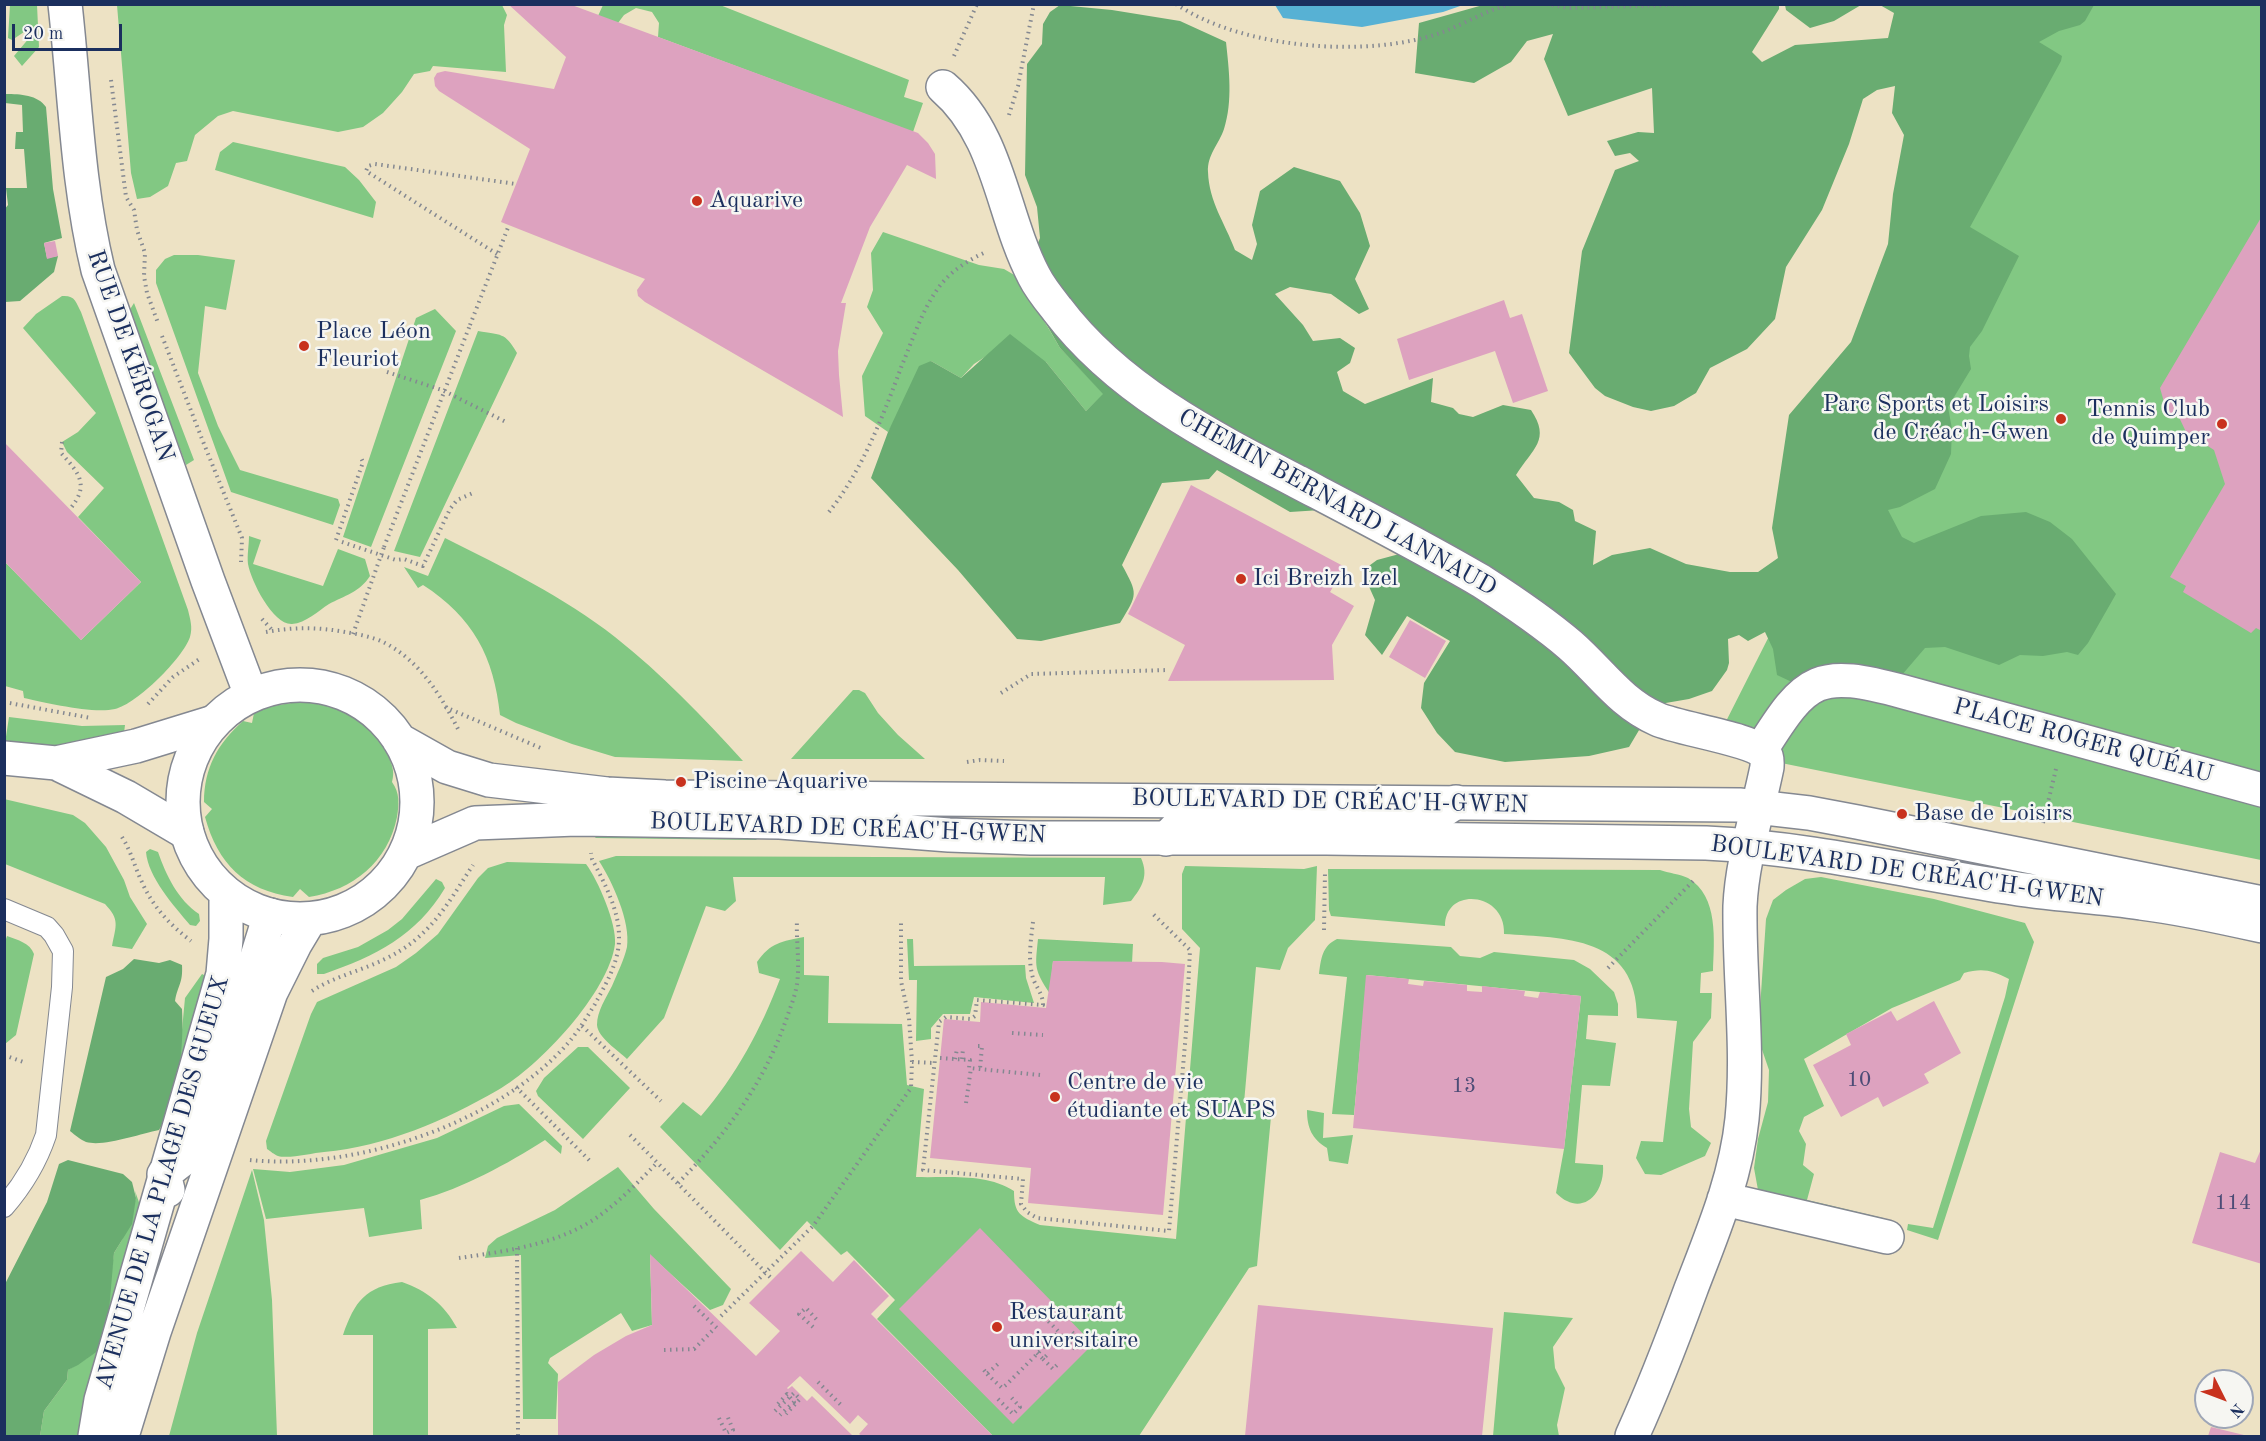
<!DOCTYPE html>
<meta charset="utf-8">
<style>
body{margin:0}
#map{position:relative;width:2266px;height:1441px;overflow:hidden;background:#ede2c4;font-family:"Old Standard TT",serif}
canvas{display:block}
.frame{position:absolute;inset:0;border:6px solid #1b2f5e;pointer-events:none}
.north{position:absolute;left:2194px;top:1369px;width:60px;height:60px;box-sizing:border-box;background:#f6f6f2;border:2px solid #9ea6b7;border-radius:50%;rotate:132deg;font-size:16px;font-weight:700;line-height:24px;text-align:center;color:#1b2f5e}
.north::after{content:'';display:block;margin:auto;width:21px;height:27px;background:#c8321e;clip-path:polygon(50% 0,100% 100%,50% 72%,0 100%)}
.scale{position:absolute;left:12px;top:24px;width:110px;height:27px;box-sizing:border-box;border:3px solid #1b2f5e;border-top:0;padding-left:8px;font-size:18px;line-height:21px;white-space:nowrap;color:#1b2f5e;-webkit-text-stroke:4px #f6f6f2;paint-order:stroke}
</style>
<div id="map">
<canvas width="2266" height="1441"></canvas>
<div class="frame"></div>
<div class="north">N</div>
<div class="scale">20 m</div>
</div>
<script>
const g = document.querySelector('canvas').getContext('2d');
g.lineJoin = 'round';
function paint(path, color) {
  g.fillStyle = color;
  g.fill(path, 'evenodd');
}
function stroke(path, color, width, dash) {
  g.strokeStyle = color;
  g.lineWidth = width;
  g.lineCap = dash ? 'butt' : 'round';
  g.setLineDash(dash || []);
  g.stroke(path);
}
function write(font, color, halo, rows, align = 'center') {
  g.font = font + ' "Old Standard TT",serif';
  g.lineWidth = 5;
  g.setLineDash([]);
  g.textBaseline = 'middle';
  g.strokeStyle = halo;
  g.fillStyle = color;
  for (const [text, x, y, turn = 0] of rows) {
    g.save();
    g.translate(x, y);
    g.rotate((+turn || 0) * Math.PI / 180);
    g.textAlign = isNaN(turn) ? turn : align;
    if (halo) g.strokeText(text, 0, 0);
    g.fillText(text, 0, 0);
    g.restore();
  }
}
const green = new Path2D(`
 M10,5H37L39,47L22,66L14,56L30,37L27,30L12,40L8,38Z
 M117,5H502L507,15L504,25L506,72L433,66L430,71L414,74L402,92L383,113L363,127L338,132L233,111L218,116L195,135L187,161L176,163L168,186L150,197L137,199L131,173Z
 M603,5H720L909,80L904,97L923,103L913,132L658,37L659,23L652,12L636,8L624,15L618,23L598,16Z
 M2007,5H2261V860L1712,749L1801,573Z
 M233,142L345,167L359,180L376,202L373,218L215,170L220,152Z
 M883,232L979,265L1004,269L1016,276L1026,290L1060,348L1104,394L1086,411L1046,362L991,353L974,364L961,378L931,361L888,432L865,416L862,376L883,333L867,307L873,290L871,253Z
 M174,255H198L235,260L226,310L205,306L198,373L218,426L240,470L338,499L340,505L333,525L231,492L156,283V270L165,259Z
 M62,296C75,295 76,302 81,312L188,610C190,619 193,627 190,637C183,658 137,704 115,709C93,714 47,703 24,698L23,691L5,686L4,561L81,640L141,582L78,517L104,488L67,452L62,442L78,432L96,413L23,328L36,314Z
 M134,303L194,460L186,465L129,311Z
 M435,309L456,331L371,547L343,537L416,318Z
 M478,331C501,335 505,332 517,353L420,557L394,551Z
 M249,536L261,540L253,564L323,586L338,549L365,559L370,576C360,592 344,596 329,604C318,611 306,623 292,624C273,625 251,581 248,564C247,555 249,545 249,536Z
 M445,538C503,567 564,597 615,637C662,674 703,717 743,761L615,757L572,744L516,723L500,715C494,657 473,617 423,585L418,588L404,567L428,576Z
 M853,690H859L865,693L878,713L898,735L925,759H791Z
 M298,702C336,703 371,720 388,755C392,765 395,771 392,782C400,793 399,804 397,817C388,862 353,890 309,897L300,889L293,897C244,890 218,864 205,817L212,809L204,802C204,768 218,743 243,721L252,723L254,713L272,706Z
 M9,717L82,726L125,725L124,733L61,747L5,743Z
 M4,799L73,815L85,823L106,847L124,880L130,897L147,924L132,949L112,946C116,925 120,920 105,904L5,864Z
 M591,834L759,837L756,840L596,838Z
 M150,849L158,852C166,875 178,900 199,914L200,921L196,926L190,925C174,906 148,877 146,852Z
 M616,856L1141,858C1149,876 1142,887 1131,901L1103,905L1105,877H733L736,901L725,911L706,906L664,1018L627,1059C618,1050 598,1038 597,1025C597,1011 606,998 612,986C617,974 624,960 627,947C631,922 612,881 599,861Z
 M507,862L586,864C598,880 617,924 615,944C609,992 539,1067 498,1090C444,1121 386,1146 324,1152C312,1153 289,1159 278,1156C275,1155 270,1151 267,1149L266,1141L311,1014L317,1002L396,967L416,953L438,934L478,878L488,868Z
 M1185,866L1304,869L1317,866L1315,920L1288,948L1280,970L1256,967L1244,1103L1272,1106L1257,1266L1249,1268L1139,1436H993L877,1319L895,1300L847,1251L841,1255L807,1221L780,1250L660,1127L683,1102L701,1116C736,1076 761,1029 780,979L759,973L757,962C770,943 782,941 804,937V975L829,976L828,1023L902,1024L907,1085L924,1089L916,1177C948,1178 986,1173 1014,1191C1014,1214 1020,1216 1040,1225L1176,1239L1200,948L1182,929V874Z
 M1328,869L1660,870C1668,873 1680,874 1688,878C1719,896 1714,941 1713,971L1701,973L1700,993H1712L1711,1018L1693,1042L1689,1109L1691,1127L1711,1143L1705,1156L1661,1175L1645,1174L1636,1158L1641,1141L1663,1142L1677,1021L1637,1018C1637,936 1565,938 1504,934C1506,892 1445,886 1445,926L1331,916L1329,910Z
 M1821,877L1934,899L2025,923L2034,942L1938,1240L1907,1230L1908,1224L1933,1228L2005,997L2009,979C1992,970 1982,968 1964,973L1960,980L1892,1008L1804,1059L1824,1106L1804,1117L1799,1131L1806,1144L1803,1165L1814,1174L1807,1200L1883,1218L1882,1225L1758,1190L1754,1168L1758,1139L1768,1102L1769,1070L1758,1038L1766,919L1773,900L1786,890L1805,879Z
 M436,879L442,882L445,888C416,936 376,956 324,974H317V964L323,958L358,947L388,930L402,919Z
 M7,936C18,940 30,943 34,954L16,1035L5,1044L4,945Z
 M907,939H913L914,966L1025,965L1026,978L1034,1003L974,997L970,1014H943L931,1028V1039L916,1041L917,980H909Z
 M1038,939L1133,944L1132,963L1053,961L1050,994C1034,969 1035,968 1038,939Z
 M1337,939L1451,947L1460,956L1480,958L1494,952L1574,960L1590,969L1614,992L1618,1004V1016L1588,1015L1586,1039L1616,1043L1610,1086L1582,1085L1575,1163L1603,1165C1605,1195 1581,1218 1556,1193L1564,1149L1581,996L1367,975L1354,1115L1332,1114L1347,977L1319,974C1321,959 1322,946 1337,939Z
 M202,974L206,976L178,1072L185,998Z
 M578,1047H588L630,1088L583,1139L538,1096L536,1091L544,1078Z
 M519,1104L562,1146L561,1154L545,1140C507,1164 464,1188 420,1200L422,1229L369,1237L364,1208L266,1219L253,1169L290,1172L344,1165L437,1138L504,1106Z
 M1307,1110L1324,1113L1323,1138L1353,1135L1348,1164L1329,1161L1327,1148C1312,1139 1307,1128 1307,1110Z
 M618,1167L654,1209L731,1289L723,1305L710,1310L650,1255L652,1325L632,1331L621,1313L550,1358L548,1363L558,1374L556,1419H523L521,1255L485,1258L488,1246L497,1238L555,1210Z
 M252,1170L264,1220L272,1300L277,1436H169L197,1333Z
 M135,1191L140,1205L139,1218L82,1436H40L44,1411L67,1380L68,1370L87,1358L109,1289L114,1253L122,1240L136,1198Z
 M402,1282C427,1291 444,1304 457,1328L428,1329V1436H373V1335H343C355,1301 365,1287 402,1282Z
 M1504,1312L1573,1318L1553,1347L1555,1368L1565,1388L1557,1425L1559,1436H1493Z`);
const forest = new Path2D(`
 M1060,5L1112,10L1180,21L1226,42C1229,70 1233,101 1224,129C1219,144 1207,155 1208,172C1209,202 1225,223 1235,250L1252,260L1257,244L1252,225L1260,191L1294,167L1340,181L1360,213L1370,246L1355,279L1369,309L1359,314L1331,294L1290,287L1275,294L1303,325L1313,341L1340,338L1355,348L1350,363L1337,372L1343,391L1365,404L1433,378L1431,402L1453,408L1459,414L1473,417L1503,405L1531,410C1551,440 1533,448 1516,475L1534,498L1559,502L1573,510L1575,521L1596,531L1593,565L1612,555L1650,548L1686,564L1730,572H1758L1778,558L1772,528L1789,415L1851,342L1888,244L1893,194L1904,135L1892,113L1895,86L1877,90L1863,99L1849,144L1822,210L1786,267L1775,319L1747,349L1710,368L1696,393L1674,406L1651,411L1633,407L1605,396L1595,388L1569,353L1582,251L1615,170L1639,161L1630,153L1615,156L1607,141L1638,132L1654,133L1652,88L1568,116L1544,59L1553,34L1527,41L1511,62L1474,83L1415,73L1419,23L1483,5H1779V9L1752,52L1762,62L1795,45L1888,38L1894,13L1880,5H2094L2085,21L2080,25L2059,31L2039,42L2062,56L2061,61L1970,227L2019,256L1982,331L1970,347L1969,356L1971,369L1948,407L1952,429L1951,454L1935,489L1900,507L1888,510L1902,537L1914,543L1981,516L2026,512L2050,522L2072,539L2116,594L2088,643L2078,655L2067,652L2043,656L2020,655L1999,665L1945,647L1925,648L1901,676L1794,683L1777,675L1773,649L1765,632L1748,641L1739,635L1728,639L1729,663L1727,670L1712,691L1689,699L1654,705L1629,747L1589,756L1505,762L1455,752L1437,733L1421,708L1424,683L1450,641L1407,616L1382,655L1365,635L1375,600L1362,571L1377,560L1403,553L1367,507L1290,512L1217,470L1209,479L1162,483L1122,565C1138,594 1138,594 1120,623L1041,641L1017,639L958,570L871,478L888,432L919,366L931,361L961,378L1010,334L1046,362L1086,411L1103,394L1060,348L1026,289L1030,263L1040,238L1037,207L1025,175L1027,64L1042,44L1043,24L1050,12Z
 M1785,5V4L1868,5H1861L1834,21L1810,28L1786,10Z
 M6,94C20,94 38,95 46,107L53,189L62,238L44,243L47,258L58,256L54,272L20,301L5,302L4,210L8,205L6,188H27L24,149H15L16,132H23L22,105L5,103Z
 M134,959L159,963L170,960L182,965C183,984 178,984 175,1001L182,1009C184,1045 179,1101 159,1130C139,1134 104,1147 86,1142C81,1140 75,1135 70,1131L106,977L123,969Z
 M68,1160L123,1174L132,1182L136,1198L132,1224L114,1253L106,1345L78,1365L68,1370L67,1380L44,1411L40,1436H5L4,1286L47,1202L59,1164Z`);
const water = new Path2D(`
 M1275,5H1463L1443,12L1362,27L1283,18Z`);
const building = new Path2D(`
 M508,4H569L918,133L928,143L935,154L936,179L907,165L870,227L841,303H846L838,351L839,375L843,417L645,302L638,296L637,290L645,279L501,222L530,149L439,91L435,86L434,78L437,73L445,71L554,89L566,57Z
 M2262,216V631L2256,628L2251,633L2183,592L2186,586L2170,577L2225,484L2214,450L2186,432L2178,415L2168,416L2160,388Z
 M55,241L58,256L47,259L44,243Z
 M1504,300L1510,318L1522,314L1548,391L1513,403L1495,351L1409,380L1397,339Z
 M4,442L141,582L81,640L4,561Z
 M1191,485L1345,567L1330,592L1354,606L1332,645L1334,680L1168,681L1185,645L1128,614Z
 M1410,620L1446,641L1425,678L1389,657Z
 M1053,961L1162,962L1185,964L1163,1215L1028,1203L1031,1168L930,1158L944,1019L980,1022L981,1002L1046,1008Z
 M1366,975L1409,979L1408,984L1423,986L1424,981L1467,985V991L1482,992V986L1525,991L1524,996L1538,998L1540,992L1581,996L1564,1149L1353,1128Z
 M1934,1001L1961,1053L1924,1074L1929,1083L1883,1107L1878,1097L1841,1117L1813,1065L1851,1045L1846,1034L1891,1011L1897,1021Z
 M2262,1147V1264L2192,1243L2220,1152L2255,1163Z
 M980,1228L1093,1344L1013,1424L899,1309Z
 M801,1251L833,1282L854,1260L889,1296L871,1314L993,1436H862L859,1434L868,1424L858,1415L850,1424L800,1376L787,1388L788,1389L792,1386L807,1401L812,1396L853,1436H558V1382L594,1355L626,1336L652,1325L650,1254L756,1356L780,1331L749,1303Z
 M1258,1305L1493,1328L1482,1436H1245Z
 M2211,1427L2244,1435V1436H2208Z`);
const path = new Path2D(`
 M1176,4C1242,49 1369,59 1443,32C1466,23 1487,10 1511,4
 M1546,4L1569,8L1699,4
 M954,56L977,4
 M111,80L126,197L134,210L137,230L145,253L144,276L147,293L158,323
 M1009,115L1018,86L1034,4
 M497,254L366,171L368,166L375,164L516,184
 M470,325L509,225
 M162,336L202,439L242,538L241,562
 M387,372L442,390L506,422
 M62,442L61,453C79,473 90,485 70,509
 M829,512C863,469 883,416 902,365C913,339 922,310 939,287C951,271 968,260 986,252
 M336,540L363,462L360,456
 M342,542L396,560L404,559L423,566L450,509L457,500L473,493
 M262,619L273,631
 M266,632C293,627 318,627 345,632C357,634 374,637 385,643C420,661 442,697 459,731
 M353,634L384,547
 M1001,693L1031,674L1168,670
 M4,702L91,718
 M148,704L173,677L201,658
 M445,707L543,749
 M967,762L980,760L1004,761
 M2043,823L2056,769
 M122,837C131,851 134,865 141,880C152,906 169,924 191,941
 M1033,922C1031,939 1028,958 1032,974C1034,986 1043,992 1043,1005L977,1000L975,1016L971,1019L946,1017L939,1022L923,1170L1023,1179L1021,1204L1027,1212L1037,1218L1169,1231L1186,1032L1190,950L1152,913
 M1324,930L1325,872
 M1608,968L1696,878
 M312,991C333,977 360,971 383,960C430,938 446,906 473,865
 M582,1026L661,1101
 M1012,1033L1043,1035
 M978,1046H982L980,1069
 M4,1055L26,1063
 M940,1058L970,1060L969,1068L1040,1075
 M955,1059L957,1049
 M962,1059L963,1049
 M912,1062L934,1063
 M516,1087L592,1163
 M966,1103L971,1068
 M630,1135L772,1279
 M250,1160C356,1171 499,1123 569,1042C579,1030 587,1017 595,1004C606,984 620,960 619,936C619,910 604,882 592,859L591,853
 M678,1183C725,1136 764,1083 786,1020C790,1008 795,997 797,984C800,963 796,941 797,920
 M517,1248L518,1436
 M459,1258C500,1252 546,1246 583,1226C612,1210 635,1185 657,1163
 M694,1306L719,1330
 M721,1316L813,1226L911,1088L912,1062L909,1018L901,981V921
 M813,1327L799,1314L806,1308L818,1321
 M1061,1335L1075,1349L1082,1342L1070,1330
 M664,1350L694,1349L712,1331
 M1037,1353L1043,1359L1049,1353
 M1043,1359L1053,1369L1059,1363
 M984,1370L987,1374L999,1363
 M987,1374L1002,1388L1006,1385L1059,1332L1046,1319
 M818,1382L842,1406
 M998,1399L1013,1414L1020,1407L1010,1396
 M778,1404L787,1394L794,1402L780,1415
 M775,1411L794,1393L800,1399L786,1414
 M719,1418L726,1433L733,1430L727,1415`);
const lane = new Path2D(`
 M4,909L47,927L54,935L63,951L62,987L46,1135C37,1162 23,1185 4,1207`);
const street = new Path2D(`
 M65,4C75,93 77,183 98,270L208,581L251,695
 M943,87C1000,136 1001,213 1034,276C1040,288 1049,299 1057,309C1117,389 1211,437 1298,482C1359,514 1421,546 1481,581C1512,601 1542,621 1570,645C1600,671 1620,703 1657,719C1679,729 1753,739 1765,754C1768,758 1767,763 1767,767C1758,812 1742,860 1740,906C1739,977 1749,1048 1742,1119C1736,1178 1712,1234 1691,1289C1673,1338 1654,1388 1632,1436
 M1761,750C1807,676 1818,669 1904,692L2262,790
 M4,758L56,763L136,746L214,722
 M56,763L126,797L187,833
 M1166,839L1184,820H1429L1456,802
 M168,1190L164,1174L191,1153L199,1135L223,1066L270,915
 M1724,1199L1887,1237`);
const secondary = new Path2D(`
 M183 802a117 117 0 1 1 234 0a117 117 0 1 1-234 0Z
 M399,740L447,767L489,780L607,794L665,797L1739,805L1809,813L1857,822L2262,903
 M406,853L475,823L576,819L780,822L949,835L1031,838H1326L1706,843C1808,848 1905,871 2006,887C2051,895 2096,896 2141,903C2182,908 2222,917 2262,926
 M95,1436L101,1400L223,974L226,939V893
 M122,1436L154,1332L271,992L295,944L310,919`);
const pathBridge = new Path2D(`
 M384,547L470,325`);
const markers = [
 [697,201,6,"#c8321e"],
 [304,346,6,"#c8321e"],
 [2061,419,6,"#c8321e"],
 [2222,424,6,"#c8321e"],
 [1241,579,6,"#c8321e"],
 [681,782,6,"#c8321e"],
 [1902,814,6,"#c8321e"],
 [1055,1097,6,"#c8321e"],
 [997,1327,6,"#c8321e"]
];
const numberNames = [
 ["10",1859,1080],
 ["13",1464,1086],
 ["114",2233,1203]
];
const poiNames = [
 ["Aquarive",709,201],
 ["Place Léon",316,332],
 ["Fleuriot",316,360],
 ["Parc Sports et Loisirs",2049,405,"right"],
 ["de Créac'h-Gwen",2049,433,"right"],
 ["Tennis Club",2210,410,"right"],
 ["de Quimper",2210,438,"right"],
 ["Ici Breizh Izel",1253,579],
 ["Piscine Aquarive",693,782],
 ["Base de Loisirs",1914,814],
 ["Centre de vie",1067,1083],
 ["étudiante et SUAPS",1067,1111],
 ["Restaurant",1009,1313],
 ["universitaire",1009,1341]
];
const streetNames = [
 ["RUE DE KÉROGAN",130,356,71],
 ["CHEMIN BERNARD LANNAUD",1337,503,29],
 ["PLACE ROGER QUÉAU",2083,741,15],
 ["BOULEVARD DE CRÉAC'H-GWEN",1330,802,1],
 ["BOULEVARD DE CRÉAC'H-GWEN",848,829,2],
 ["BOULEVARD DE CRÉAC'H-GWEN",1907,872,8],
 ["AVENUE DE LA PLAGE DES GUEUX",163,1183,-74]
];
paint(green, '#82c883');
paint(forest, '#69ac71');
paint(water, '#57b1d4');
paint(building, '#dda2bf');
stroke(lane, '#848891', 22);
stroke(street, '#848891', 36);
stroke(secondary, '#848891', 36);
stroke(path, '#848891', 4, [1.5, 4.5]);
stroke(lane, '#fff', 20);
stroke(street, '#fff', 33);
stroke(secondary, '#fff', 33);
stroke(pathBridge, '#848891', 4, [1.5, 4.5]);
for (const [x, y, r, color] of markers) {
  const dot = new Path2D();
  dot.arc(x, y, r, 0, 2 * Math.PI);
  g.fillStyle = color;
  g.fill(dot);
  stroke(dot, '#f6f6f2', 2);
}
write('21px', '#4c4c76', null, numberNames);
write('24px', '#1b2f5e', '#f6f6f2', poiNames, 'left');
write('24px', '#1b2f5e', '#f6f6f2', streetNames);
</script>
